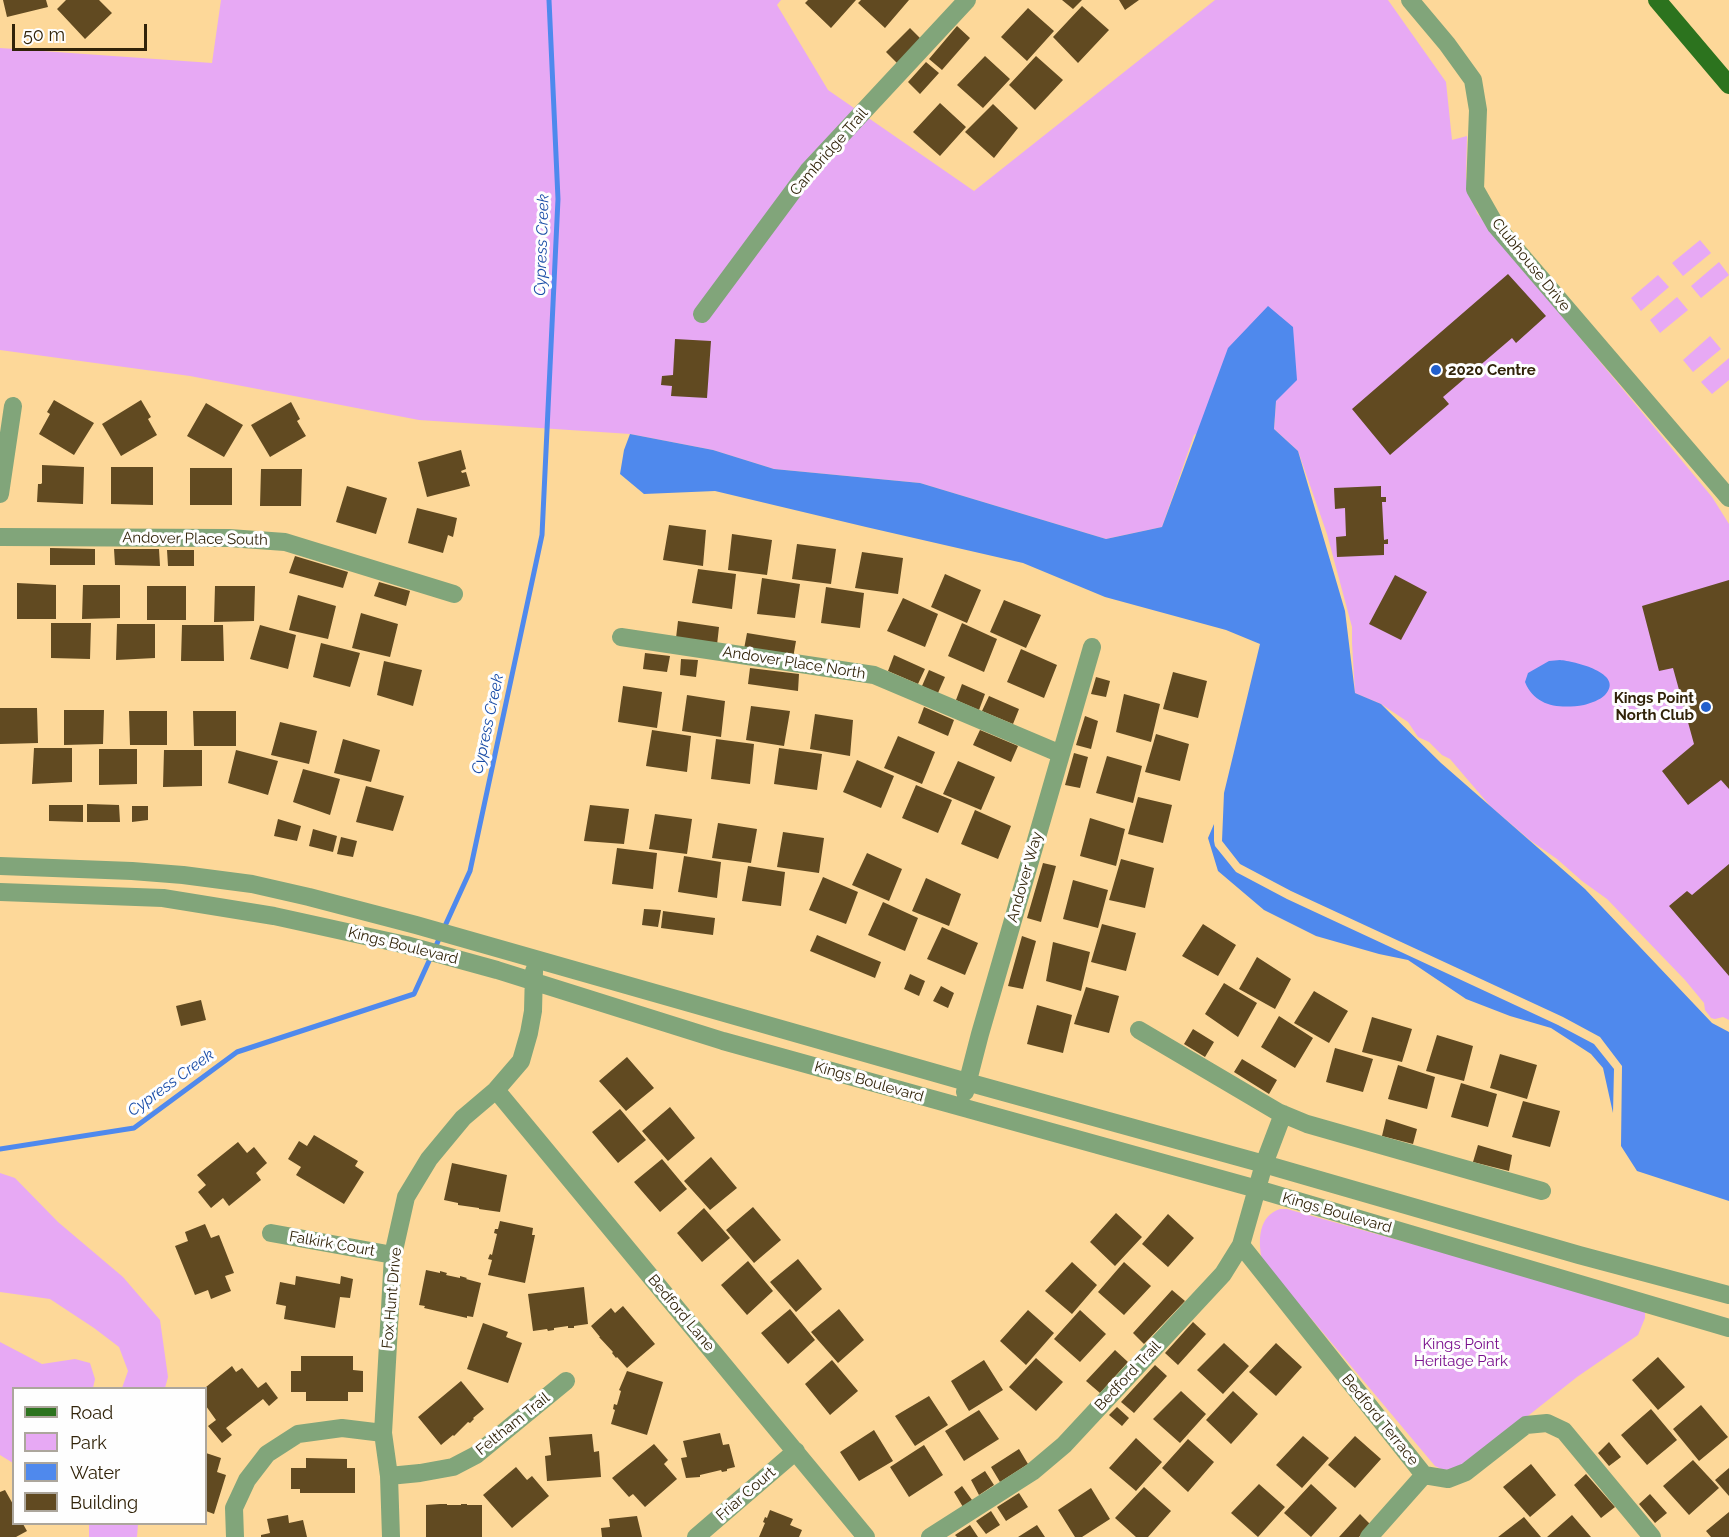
<!DOCTYPE html>
<style>
body{margin:0}
#map{position:relative;width:1729px;height:1537px;overflow:hidden;background:#fdd899;font-family:Raleway,sans-serif}
canvas{display:block}
.legend{position:absolute;left:12px;top:1387px;width:195px;height:138px;box-sizing:border-box;background:#fefefe;border:2px solid #aca69c;margin:0;padding:8px 10px;list-style:none;font-size:18px;color:#312309}
.legend li{display:flex;align-items:center;gap:12px;height:30px}
.legend b{width:30px;border:2px solid #aca69c}
.scale{position:absolute;left:12px;top:24px;width:135px;height:27px;box-sizing:border-box;border:3px solid #312309;border-top:0;padding-left:8px;font-size:18px;line-height:21px;white-space:nowrap;color:#312309;-webkit-text-stroke:4px #fefefe;paint-order:stroke}
</style>
<div id="map">
<canvas width="1729" height="1537"></canvas>
<ul class="legend">
<li><b style="height:8px;background:#2c731e"></b>Road</li>
<li><b style="height:16px;background:#e7a9f4"></b>Park</li>
<li><b style="height:16px;background:#4f89ed"></b>Water</li>
<li><b style="height:16px;background:#614a21"></b>Building</li>
</ul>
<div class="scale">50 m</div>
</div>
<script>
const g = document.querySelector('canvas').getContext('2d');
g.lineJoin = 'round';
function paint(path, color) {
  g.fillStyle = color;
  g.fill(path, 'evenodd');
}
function stroke(path, color, width, dash) {
  g.strokeStyle = color;
  g.lineWidth = width;
  g.lineCap = dash ? 'butt' : 'round';
  g.setLineDash(dash || []);
  g.stroke(path);
}
function write(font, color, halo, rows, align = 'center') {
  g.font = font + ' Raleway,sans-serif';
  g.lineWidth = 6;
  g.setLineDash([]);
  g.textBaseline = 'middle';
  g.strokeStyle = halo;
  g.fillStyle = color;
  for (const [text, x, y, turn = 0] of rows) {
    g.save();
    g.translate(x, y);
    g.rotate((+turn || 0) * Math.PI / 180);
    g.textAlign = isNaN(turn) ? turn : align;
    if (halo) g.strokeText(text, 0, 0);
    g.fillText(text, 0, 0);
    g.restore();
  }
}
const green = new Path2D(`
 M221,0H781L777,5L828,90L974,191L1215,0H1388L1446,82L1452,140L1467,136L1466,178L1477,213L1712,497L1729,524V1020L1723,1017L1715,1019L1711,1018L1705,1010L1704,1003L1685,980L1607,899L1582,881L1557,859L1531,841L1491,807L1450,759L1442,755L1429,742L1418,737L1408,722L1381,704L1355,693L1352,643V627L1327,534L1298,451L1274,429L1276,401L1194,435L1162,527L1106,539L920,483L774,469L713,450L630,434L419,420L190,376L0,350V48L212,63Z
 M1700,240L1711,253L1683,276L1672,263Z
 M1719,262L1729,275L1701,298L1691,286Z
 M1658,275L1669,287L1641,311L1631,298Z
 M1677,297L1688,310L1660,333L1650,320Z
 M1710,336L1721,349L1693,372L1683,360Z
 M1729,358V380L1712,394L1701,382Z
 M0,1173L15,1178L58,1222L123,1277L160,1320L168,1377L165,1388H122L128,1371L119,1347L94,1328L50,1299L0,1292Z
 M1280,1209H1287L1645,1309V1318L1638,1335L1577,1377L1461,1469L1443,1470L1435,1466L1262,1260C1258,1241 1258,1216 1280,1209Z
 M0,1342L42,1364L75,1359L90,1363L95,1379L93,1388H14L13,1463L0,1455Z
 M89,1524H138L137,1537H89Z`);
const water = new Path2D(`
 M1268,306L1293,327L1297,380L1276,401L1274,429L1298,451L1345,611L1355,693L1381,704L1441,763L1585,889L1712,1023L1729,1032V1201L1637,1171L1621,1146L1622,1066L1600,1037L1563,1017L1291,891L1240,864L1222,841L1224,793L1260,644L1226,630L1105,597L1023,563L866,527L715,491L644,494L620,474L624,450L630,434L713,450L774,469L920,483L1106,539L1162,527L1228,348Z
 M1560,660C1573,661 1626,673 1605,695C1600,700 1591,703 1584,705C1560,709 1535,707 1525,682L1528,673L1549,661Z
 M1214,824V841L1215,846L1236,872L1287,899L1558,1025L1594,1044L1614,1069L1613,1113L1603,1068L1591,1054L1551,1028L1510,1016L1466,999L1408,960L1379,954L1316,936L1264,910L1218,871L1208,838Z`);
const stream = new Path2D(`
 M0,1149L134,1128L237,1052L414,994L470,871L542,535L558,199L549,0`);
const building = new Path2D(`
 M3,0H46L48,7L7,17Z
 M66,0H99L112,13L85,39L57,9Z
 M808,0H856L831,28L805,3Z
 M861,0H909L885,28L858,3Z
 M1062,0H1082L1073,9Z
 M1119,0H1139L1125,10Z
 M1082,6L1109,30L1078,63L1053,37Z
 M1028,8L1054,31L1027,61L1001,37Z
 M957,26L970,38L942,70L929,59Z
 M910,28L922,40L898,64L886,52Z
 M985,56L1010,79L983,108L957,85Z
 M1036,56L1063,80L1035,110L1009,85Z
 M926,62L939,73L920,94L908,82Z
 M940,103L966,127L940,156L913,132Z
 M993,104L1018,128L994,158L965,132Z
 M1508,274L1546,316L1516,343L1512,338L1443,397L1449,404L1390,455L1352,409Z
 M675,339L711,341L707,398L671,396L672,386L661,385L662,376L673,375Z
 M54,400L94,423L74,455L39,434L50,414L47,412Z
 M141,400L151,417L148,419L157,435L121,456L102,424Z
 M291,402L300,419L297,421L306,436L270,457L251,425Z
 M206,403L243,425L224,457L187,436Z
 M461,450L466,469L461,471L462,473L466,472L470,486L427,497L418,462Z
 M42,465L84,467L83,504L37,502L38,484H41L42,483Z
 M111,467H153V505L111,504Z
 M190,468H232V505H190Z
 M261,469H302L301,506H260Z
 M347,486L387,498L376,534L336,522Z
 M1381,486V497H1386V502H1382L1384,540L1388,539V544H1384V555L1337,557L1336,537L1346,536L1345,508L1335,509L1334,488Z
 M417,508L457,518L453,537L448,535L443,553L408,543Z
 M669,525L706,530L703,566L663,560Z
 M732,534L772,540L767,575L728,570Z
 M797,544L836,549L831,584L792,579Z
 M50,548L95,549V565H50Z
 M114,549H159L160,566L115,565Z
 M167,550H194V566H168Z
 M862,552L903,558L898,594L855,588Z
 M295,556L348,572L343,588L289,573Z
 M698,569L736,574L732,609L692,603Z
 M945,574L981,590L967,623L931,607Z
 M1395,575L1427,592L1401,640L1369,624Z
 M762,578L800,584L795,618L757,614Z
 M1729,580V789L1721,780L1688,805L1662,771L1694,744L1673,668L1659,671L1642,606Z
 M379,582L410,591L406,606L374,596Z
 M17,583L56,585V619H17Z
 M83,585H120V618L82,619Z
 M147,586H186V620H147Z
 M215,586H255L254,621L214,622Z
 M826,587L864,593L860,628L821,623Z
 M298,595L336,606L328,639L289,630Z
 M903,598L938,614L925,647L887,631Z
 M1004,600L1041,615L1026,648L990,632Z
 M361,613L398,624L390,657L352,648Z
 M678,621L719,627L717,645L676,638Z
 M51,623H91L90,659L51,658Z
 M962,623L997,639L984,672L948,656Z
 M117,624H155V658L116,660Z
 M182,625H223L224,661H181Z
 M260,625L296,635L288,669L250,659Z
 M747,633L796,641L793,658L744,649Z
 M321,643L360,653L350,687L313,677Z
 M1021,649L1057,665L1044,698L1007,682Z
 M645,653L670,656L667,672L643,669Z
 M894,655L925,669L918,684L888,671Z
 M681,659L698,660L696,677L680,675Z
 M384,661L422,670L413,706L377,695Z
 M750,668L799,674L798,691L748,684Z
 M929,670L945,677L938,693L922,686Z
 M1173,672L1207,681L1198,718L1163,709Z
 M1096,677L1110,681L1106,697L1091,694Z
 M962,684L985,694L979,710L956,700Z
 M623,686L662,692L657,728L618,722Z
 M1124,694L1160,704L1151,742L1116,732Z
 M687,695L725,701L721,737L682,731Z
 M989,696L1019,709L1013,724L982,711Z
 M751,706L790,711L784,746L746,740Z
 M924,707L954,720L948,736L918,723Z
 M0,708H37L38,743L0,744Z
 M64,710H104L103,744L64,745Z
 M129,711H167V745H130Z
 M193,711H236V746H194Z
 M815,714L853,720L850,756L810,749Z
 M1085,716L1098,721L1091,749L1076,745Z
 M280,722L317,731L309,764L271,755Z
 M652,730L691,736L687,772L646,766Z
 M980,730L1018,746L1011,762L973,745Z
 M1156,734L1189,744L1180,781L1145,772Z
 M898,736L935,752L922,784L884,768Z
 M343,739L380,750L371,782L334,773Z
 M716,739L754,744L750,784L711,779Z
 M34,748H72V782L32,784Z
 M779,748L822,754L817,790L774,784Z
 M99,749H137V784L99,785Z
 M164,750H202V786L163,787Z
 M236,750L278,761L268,795L228,783Z
 M1074,753L1088,757L1080,788L1065,785Z
 M1107,756L1142,766L1133,803L1096,793Z
 M857,760L894,776L881,808L843,792Z
 M958,761L995,777L981,810L943,794Z
 M303,769L340,779L330,815L293,802Z
 M916,785L952,800L938,833L902,818Z
 M366,786L404,796L393,831L356,822Z
 M1138,797L1172,805L1163,843L1128,834Z
 M87,804L119,805L120,822H87Z
 M49,805H83V822L49,821Z
 M590,805L629,809L624,844L584,841Z
 M132,806H148V820L132,822Z
 M975,810L1011,826L998,859L961,844Z
 M655,814L692,819L687,854L649,849Z
 M1090,818L1125,829L1116,866L1080,856Z
 M278,819L301,826L297,841L274,836Z
 M718,823L757,829L751,863L712,858Z
 M313,829L337,836L333,852L309,846Z
 M783,832L824,838L819,873L777,867Z
 M341,837L357,841L353,857L337,854Z
 M617,848L657,853L653,889L612,884Z
 M867,853L902,869L889,901L852,885Z
 M684,856L721,862L717,898L678,892Z
 M1121,859L1154,868L1145,908L1109,900Z
 M1043,863L1056,866L1041,922L1027,918Z
 M1729,864V976L1669,906L1687,891L1692,895Z
 M748,866L785,872L781,906L742,901Z
 M823,877L858,892L846,924L809,910Z
 M926,878L961,894L949,926L912,911Z
 M1073,880L1108,890L1098,928L1063,919Z
 M883,902L918,918L905,951L868,935Z
 M644,909L661,910L658,927L642,925Z
 M663,911L715,918L713,935L661,928Z
 M1102,924L1136,933L1126,971L1091,962Z
 M1203,924L1236,945L1218,976L1182,956Z
 M942,927L978,943L965,975L927,959Z
 M817,935L881,962L875,978L810,951Z
 M1022,936L1036,941L1023,989L1008,986Z
 M1053,942L1090,952L1081,991L1046,981Z
 M1257,957L1291,979L1275,1009L1239,989Z
 M910,974L925,981L919,996L904,989Z
 M1224,983L1257,1003L1238,1037L1205,1014Z
 M941,986L954,993L948,1008L933,1001Z
 M1086,987L1119,996L1109,1033L1074,1024Z
 M1314,991L1348,1011L1329,1043L1294,1023Z
 M201,1000L206,1020L181,1026L176,1006Z
 M1037,1005L1072,1015L1063,1053L1027,1044Z
 M1279,1016L1313,1038L1295,1068L1261,1047Z
 M1372,1017L1412,1029L1402,1062L1362,1052Z
 M1193,1029L1214,1042L1205,1057L1184,1044Z
 M1437,1035L1473,1046L1464,1081L1426,1071Z
 M1335,1048L1373,1059L1363,1092L1326,1082Z
 M1500,1054L1537,1065L1527,1099L1490,1088Z
 M627,1057L654,1088L626,1111L599,1081Z
 M1242,1059L1277,1080L1269,1094L1234,1072Z
 M1398,1065L1435,1077L1427,1109L1388,1099Z
 M1461,1083L1497,1094L1488,1127L1451,1117Z
 M1523,1101L1560,1111L1550,1147L1512,1137Z
 M670,1107L695,1138L668,1161L642,1131Z
 M620,1109L646,1140L618,1163L592,1132Z
 M1386,1119L1417,1129L1413,1144L1382,1136Z
 M314,1135L358,1161L355,1166L364,1172L344,1204L296,1175L301,1167L288,1159L299,1141L307,1146Z
 M238,1142L247,1153L254,1147L267,1163L256,1173L261,1180L229,1206L223,1198L211,1208L198,1192L206,1185L197,1175Z
 M1478,1145L1512,1155L1509,1171L1473,1162Z
 M711,1157L737,1188L710,1210L684,1181Z
 M662,1159L687,1189L660,1212L634,1182Z
 M452,1163L507,1175L500,1212L479,1209V1208L458,1205V1203L444,1200Z
 M753,1207L781,1240L754,1263L726,1230Z
 M704,1208L730,1238L702,1262L677,1233Z
 M1116,1213L1142,1237L1115,1266L1090,1242Z
 M1168,1214L1194,1238L1168,1267L1142,1244Z
 M500,1221L533,1228L532,1235H535L525,1283L488,1275L492,1260L488,1259L490,1254L492,1255L497,1234L494,1233L495,1229H498Z
 M205,1224L211,1238L219,1235L234,1273L225,1276L231,1291L211,1299L208,1290L195,1295L175,1246L188,1241L185,1232Z
 M798,1259L822,1289L796,1312L770,1282Z
 M748,1261L773,1291L747,1315L721,1285Z
 M1072,1262L1097,1285L1072,1314L1045,1291Z
 M1124,1262L1151,1286L1124,1315L1098,1292Z
 M426,1270L440,1273V1271L447,1273L446,1275L460,1278V1276L467,1278L466,1279L481,1283L473,1317L467,1316V1318L424,1308L425,1306L419,1305Z
 M296,1276L340,1284L341,1276L353,1279L350,1298L340,1297L335,1328L284,1319L286,1306L276,1304L280,1282L295,1285Z
 M584,1287L588,1324L574,1326V1328H568V1326L554,1328V1330L548,1331L547,1329L533,1331L528,1294Z
 M1172,1290L1185,1301L1144,1344L1133,1333Z
 M623,1306L655,1344L627,1368L617,1357L616,1358L612,1353L613,1352L599,1337H600L591,1326L611,1308L615,1313Z
 M790,1309L815,1340L788,1364L761,1333Z
 M839,1309L864,1340L838,1363L811,1332Z
 M1028,1310L1054,1333L1026,1365L1000,1341Z
 M1080,1310L1106,1334L1080,1362L1054,1339Z
 M1193,1322L1206,1334L1178,1365L1165,1353Z
 M483,1323L508,1332L506,1337L522,1343L508,1383L467,1369Z
 M1224,1343L1249,1366L1223,1394L1197,1370Z
 M1276,1343L1302,1367L1276,1396L1249,1372Z
 M1115,1350L1128,1362L1100,1393L1086,1381Z
 M301,1356H353V1370L363,1371V1392H348V1401H306V1392H291V1371H301Z
 M1658,1357L1685,1387L1658,1410L1632,1380Z
 M1036,1358L1063,1382L1036,1411L1009,1387Z
 M832,1360L858,1391L830,1415L805,1384Z
 M984,1360L1003,1390L969,1411L951,1381Z
 M1155,1365L1167,1376L1134,1413L1121,1402Z
 M232,1366L236,1372L242,1368L258,1388L266,1382L278,1398L269,1406L263,1399L226,1428L232,1435L222,1443L208,1426L216,1420L206,1406V1396L207,1394L206,1387Z
 M627,1371L663,1382L647,1435L611,1424L615,1410L613,1409L614,1404L617,1405L621,1391L619,1390Z
 M461,1381L484,1409L473,1418L474,1419L470,1423L468,1422L454,1436L453,1435L441,1445L418,1417Z
 M1181,1391L1206,1414L1180,1443L1153,1419Z
 M1233,1391L1258,1414L1231,1444L1206,1420Z
 M929,1396L948,1425L915,1446L895,1416Z
 M1701,1405L1728,1437L1699,1461L1673,1429Z
 M1117,1407L1129,1418L1122,1426L1109,1415Z
 M1651,1409L1677,1440L1647,1465L1621,1435Z
 M979,1410L999,1439L964,1461L945,1431Z
 M874,1430L893,1461L859,1481L840,1452Z
 M720,1433L723,1445L729,1444L735,1467L727,1469V1471L722,1472L721,1470L700,1475V1477L686,1478L681,1458L687,1457L683,1441Z
 M592,1434L594,1452L599,1451L601,1477L547,1481L545,1456L551,1455L549,1437Z
 M1303,1436L1329,1458L1302,1488L1276,1465Z
 M1355,1436L1381,1459L1355,1488L1328,1465Z
 M1136,1438L1162,1462L1136,1491L1109,1468Z
 M1188,1439L1214,1462L1188,1492L1162,1468Z
 M1609,1442L1621,1457L1609,1466L1598,1453Z
 M654,1444L668,1460L664,1464L677,1479L645,1507L633,1494L629,1497L612,1478Z
 M924,1445L943,1475L909,1497L890,1467Z
 M1019,1449L1028,1464L1000,1482L991,1467Z
 M206,1453L221,1458L217,1472L226,1475L214,1514L206,1511Z
 M306,1458L347,1459V1468H355V1493H300V1489H291V1468H306Z
 M1693,1460L1719,1488L1689,1515L1663,1486Z
 M1531,1464L1556,1495L1530,1517L1503,1487Z
 M516,1467L527,1480L532,1476L549,1496L512,1528L483,1495Z
 M1729,1468V1496L1715,1480Z
 M985,1471L994,1485L979,1495L971,1480Z
 M1586,1474L1615,1507L1601,1518L1574,1485Z
 M1259,1484L1285,1507L1258,1537L1231,1513Z
 M1311,1484L1337,1508L1311,1537L1284,1513Z
 M962,1486L972,1500L963,1507L954,1492Z
 M1144,1487L1171,1511L1148,1537H1136L1115,1518Z
 M1091,1488L1110,1519L1082,1537H1075L1058,1510Z
 M5,1490L14,1506V1524H23L27,1531L16,1537H0V1492Z
 M1019,1493L1028,1507L1006,1521L997,1507Z
 M1650,1494L1667,1513L1655,1523L1639,1504Z
 M440,1504H447V1505H461V1504H467V1505H482V1537H426V1505Z
 M770,1510L793,1519L790,1525L802,1530L799,1537H759L765,1523L763,1522L765,1517L767,1518Z
 M991,1511L1000,1525L986,1534L976,1521Z
 M1729,1512V1537H1711L1706,1531Z
 M1360,1514L1370,1524L1359,1537H1339Z
 M288,1515L289,1523L303,1520L307,1537H261V1535L270,1533L267,1519Z
 M1572,1515L1591,1537H1547Z
 M637,1516L642,1537H602L601,1528L610,1527L609,1519Z
 M1524,1517L1541,1537H1498Z
 M970,1525L978,1537H957L955,1535Z
 M1037,1525L1045,1537H1018Z`);
const minor = new Path2D(`
 M1410,0L1447,44L1473,80L1478,110L1475,189L1496,226L1729,498
 M702,314L808,171L967,0
 M0,494L13,406
 M0,537L229,538L285,542L454,594
 M621,637L874,675L1061,754
 M0,866L132,871L183,875L252,884L309,897L416,925L967,1082L1264,1164L1579,1255L1729,1295
 M0,892L163,898L274,916L406,945L497,970L723,1041L1257,1189L1729,1328
 M1139,1030L1278,1112L1307,1124L1542,1191
 M496,1090L866,1537
 M965,1092L980,1034L1092,647
 M271,1233L393,1255
 M1241,1245L1424,1475L1448,1479L1466,1472L1526,1425L1547,1423L1564,1431L1652,1537
 M389,1476L420,1473L453,1467L476,1455L566,1381
 M235,1537L234,1508L247,1480L267,1454L298,1434L342,1428L383,1433
 M391,1537L389,1476L383,1433L393,1255L406,1197L429,1159L463,1118L496,1090L521,1061L529,1033L533,1011L534,971
 M696,1537L796,1451
 M930,1537L1032,1472L1064,1445L1223,1274L1241,1245L1264,1164L1283,1114
 M1369,1537L1424,1475`);
const major = new Path2D(`
 M1657,0L1729,85`);
const markers = [
 [1436,370,6,"#215fcc"],
 [1706,707,6,"#215fcc"]
];
const streetNames = [
 ["Cambridge Trail",829,152,-49],
 ["Clubhouse Drive",1531,265,51],
 ["Andover Place South",195,539,1],
 ["Andover Place North",794,663,9],
 ["Andover Way",1025,877,-74],
 ["Kings Boulevard",403,946,14],
 ["Kings Boulevard",869,1082,16],
 ["Kings Boulevard",1337,1213,16],
 ["Falkirk Court",332,1244,10],
 ["Fox Hunt Drive",392,1298,-85],
 ["Bedford Lane",681,1313,50],
 ["Bedford Trail",1128,1376,-47],
 ["Bedford Terrace",1380,1420,51],
 ["Feltham Trail",513,1424,-39],
 ["Friar Court",746,1494,-41]
];
const poiNames = [
 ["2020 Centre",1448,370],
 ["Kings Point",1694,698,"right"],
 ["North Club",1694,715,"right"]
];
const parkNames = [
 ["Kings Point",1461,1344],
 ["Heritage Park",1461,1361]
];
const waterNames = [
 ["Cypress Creek",542,245,-88],
 ["Cypress Creek",488,724,-78],
 ["Cypress Creek",171,1083,-36]
];
paint(green, '#e7a9f4');
paint(water, '#4f89ed');
stroke(stream, '#4f89ed', 5);
paint(building, '#614a21');
stroke(minor, '#81a57a', 18);
stroke(major, '#2c731e', 18);
for (const [x, y, r, color] of markers) {
  const dot = new Path2D();
  dot.arc(x, y, r, 0, 2 * Math.PI);
  g.fillStyle = color;
  g.fill(dot);
  stroke(dot, '#fefefe', 2);
}
write('15px', '#312309', '#fefefe', streetNames);
write('bold 15px', '#312309', '#fefefe', poiNames, 'left');
write('15px', '#790e8c', '#fefefe', parkNames);
write('italic 16px', '#1a4da7', '#fefefe', waterNames);
</script>
